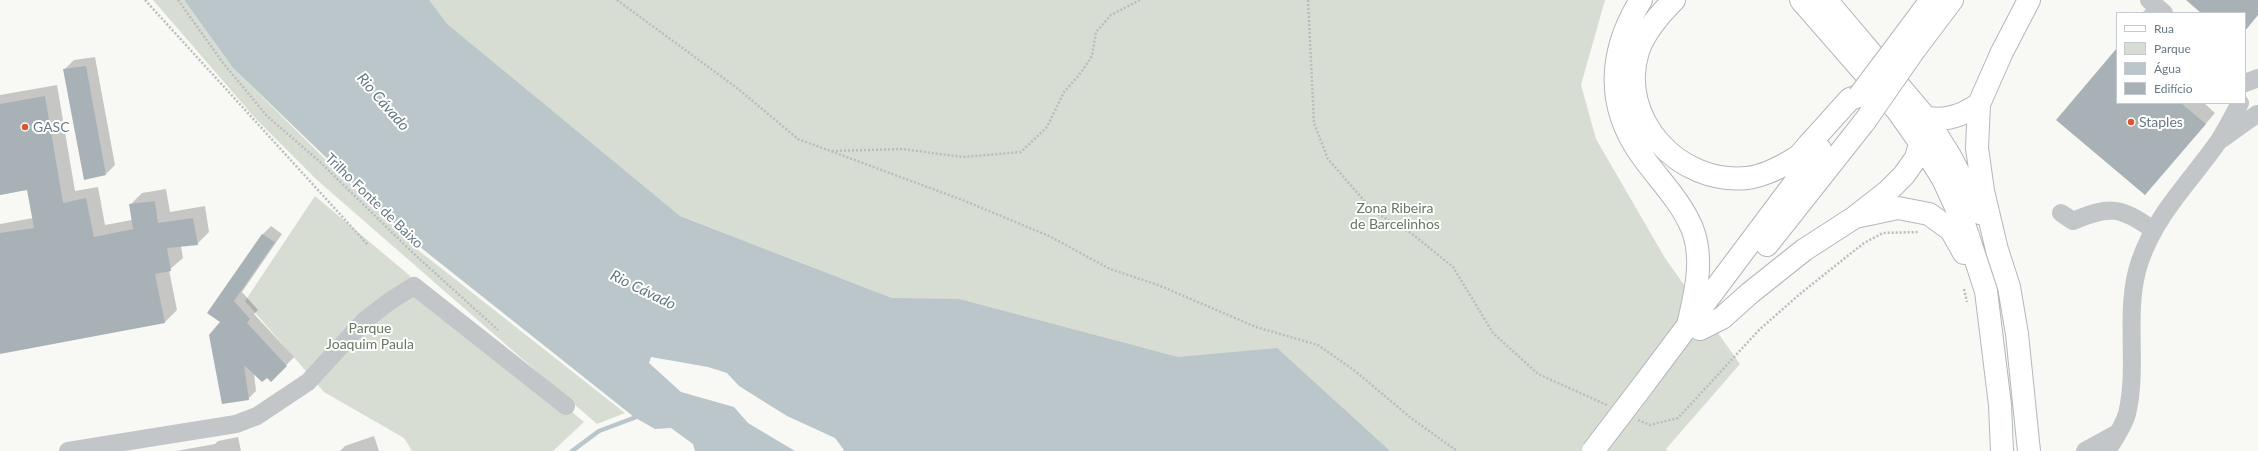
<!DOCTYPE html>
<meta charset="utf-8">
<style>
body{margin:0}
#map{position:relative;width:2258px;height:451px;overflow:hidden;background:#f8f8f5;font-family:Lato,sans-serif}
canvas{display:block}
.legend{position:absolute;left:2116px;top:12px;width:130px;height:92px;box-sizing:border-box;background:#fff;border:1px solid #c3c9ce;margin:0;padding:5px 7px;list-style:none;font-size:12px;color:#687985}
.legend li{display:flex;align-items:center;gap:8px;height:20px}
.legend b{width:20px;border:1px solid #c3c9ce}
</style>
<div id="map">
<canvas width="2258" height="451"></canvas>
<ul class="legend">
<li><b style="height:5px;background:#fff"></b>Rua</li>
<li><b style="height:11px;background:#d8ddd4"></b>Parque</li>
<li><b style="height:11px;background:#bac6ca"></b>Água</li>
<li><b style="height:11px;background:#a8b1b6"></b>Edifício</li>
</ul>
</div>
<script>
const g = document.querySelector('canvas').getContext('2d');
g.lineJoin = 'round';
function paint(path, color) {
  g.fillStyle = color;
  g.fill(path, 'evenodd');
}
function stroke(path, color, width, dash) {
  g.strokeStyle = color;
  g.lineWidth = width;
  g.lineCap = dash ? 'butt' : 'round';
  g.setLineDash(dash || []);
  g.stroke(path);
}
function write(font, color, halo, rows, align = 'center') {
  g.font = font + ' Lato,sans-serif';
  g.lineWidth = 4;
  g.setLineDash([]);
  g.textBaseline = 'middle';
  g.strokeStyle = halo;
  g.fillStyle = color;
  for (const [text, x, y, turn = 0] of rows) {
    g.save();
    g.translate(x, y);
    g.rotate((+turn || 0) * Math.PI / 180);
    g.textAlign = isNaN(turn) ? turn : align;
    if (halo) g.strokeText(text, 0, 0);
    g.fillText(text, 0, 0);
    g.restore();
  }
}
const green = new Path2D(`
 M153,0H184L233,68L413,246L625,413L597,424L317,180L255,118Z
 M405,0H1605L1581,85L1596,139L1665,258L1740,364L1666,449L1668,451H1351L892,298L680,216Z
 M315,196L584,422L553,451H412L404,438L324,392L245,301Z`);
const water = new Path2D(`
 M184,0H429L447,24L680,216L892,298L959,299L1178,357L1277,348L1390,451H843L844,450L835,438L787,416L739,386L727,373L708,367L651,357L649,363L681,392L734,407L748,423L795,451H695L693,444L671,428L655,429L634,417L415,243L233,68Z`);
const shadow = new Path2D(`
 M2152,3L2164,13H2142Z
 M2117,50V103H2204L2215,113L2145,194L2058,120Z
 M95,57L115,165L106,174L64,70L74,60Z
 M57,85L75,191L98,187L105,225L132,220L130,205L142,193L166,189L170,212L205,206L209,232L197,244L181,246L183,258L169,270L177,310L165,322L0,353V224L33,218L28,189L0,195V95Z
 M271,226L282,234L242,292L258,310L254,314L294,357L271,381L267,377L254,373L256,391L248,399L221,322L208,313L263,234Z
 M374,436L379,451H340L345,446Z
 M238,437L241,451H176L215,444L218,441Z`);
const stream = new Path2D(`
 M572,451L599,431L639,416`);
const building = new Path2D(`
 M2186,0H2258V15L2245,31V13H2201Z
 M2117,48V103H2181L2206,124L2145,195L2056,120Z
 M86,66L106,175L84,180L63,69Z
 M45,96L63,203L86,198L94,237L133,229L129,204L155,201L158,223L193,218L198,245L167,248L171,271L155,274L165,323L0,354V233L34,228L27,190L0,195V104Z
 M262,234L275,242L234,301L250,319L247,323L287,366L271,382L267,378L262,382L244,365L249,400L222,404L209,335L220,322L207,313Z`);
const path = new Path2D(`
 M145,0L368,245
 M178,0L223,63L267,116L320,162L413,253L498,330
 M617,0L737,88L798,139L965,201L1049,236L1110,269L1158,285L1256,327L1318,345L1355,371L1411,418L1457,451
 M1308,0L1314,123L1328,159L1374,212L1411,233L1453,267L1493,333L1538,374L1607,405
 M832,151L902,149L963,157L1021,152L1047,127L1064,92L1080,74L1092,56L1096,32L1111,15L1140,0
 M1964,289L1967,302
 M1638,420L1650,425L1678,418L1759,330L1801,293L1864,243L1883,233L1919,232`);
const minor = new Path2D(`
 M2149,0L2164,13
 M2245,83L2258,78
 M2222,139L2257,114
 M2061,213L2073,221C2109,205 2122,207 2153,230
 M68,451L236,424L257,416L308,382L364,321L390,301L414,286L566,406
 M2085,451L2116,434
 M2107,451C2114,440 2123,427 2127,414C2139,363 2123,310 2140,261C2156,214 2190,182 2218,142C2226,130 2233,116 2240,103`);
const major = new Path2D(`
 M1641,0C1609,51 1605,105 1642,156C1659,180 1680,200 1692,228C1704,258 1696,291 1689,321
 M1674,0C1659,15 1645,31 1638,51C1617,119 1679,185 1747,178C1763,176 1781,167 1794,159C1801,156 1806,147 1811,142C1824,128 1837,113 1850,99L1859,96
 M1801,0L1897,110L1921,144L1943,179L1965,227L1986,291L2000,405L2002,451
 M1826,0L1927,119L1950,156L1980,213
 M2029,0L2002,52L1979,104L1977,148L1983,191L1997,250L2009,287L2017,334L2029,451
 M1902,39L1931,0
 M1915,49L1952,0
 M1917,114C1938,124 1961,117 1979,104
 M1860,216L1898,208L1929,214L1951,230L1964,253
 M1767,245L1865,121
 M1700,329L1722,318L1750,293L1804,250L1855,217L1887,192L1904,175L1916,158L1927,119
 M1644,384L1820,149`);
const majorBridge = new Path2D(`
 M1859,96L1902,39
 M1865,121L1915,49
 M1593,451L1644,384`);
const markers = [
 [2131,122,4,"#de542f"],
 [25,127,4,"#de542f"]
];
const poiNames = [
 ["Staples",2139,122],
 ["GASC",33,127]
];
const streetNames = [
 ["Trilho Fonte de Baixo",374,201,44]
];
const parkNames = [
 ["Zona Ribeira",1395,208],
 ["de Barcelinhos",1395,224],
 ["Parque",370,328],
 ["Joaquim Paula",370,344]
];
const waterNames = [
 ["Rio Cávado",383,102,49],
 ["Rio Cávado",643,290,26]
];
paint(green, '#d8ddd4');
paint(water, '#bac6ca');
paint(shadow, '#0003');
stroke(stream, '#bac6ca', 4.5);
paint(building, '#a8b1b6');
stroke(major, '#b3b8bc', 24);
stroke(path, '#babdbf', 2.5, [2, 2]);
stroke(minor, '#c2c6c9', 18);
stroke(major, '#fff', 22);
stroke(majorBridge, '#b3b8bc', 24, []);
stroke(majorBridge, '#fff', 22);
for (const [x, y, r, color] of markers) {
  const dot = new Path2D();
  dot.arc(x, y, r, 0, 2 * Math.PI);
  g.fillStyle = color;
  g.fill(dot);
  stroke(dot, '#fff', 1.5);
}
write('14px', '#687985', '#fff', poiNames, 'left');
write('14px', '#687985', '#fff', streetNames);
write('14px', '#667862', '#fff', parkNames);
write('italic 15px', '#637a81', '#fff', waterNames);
</script>
